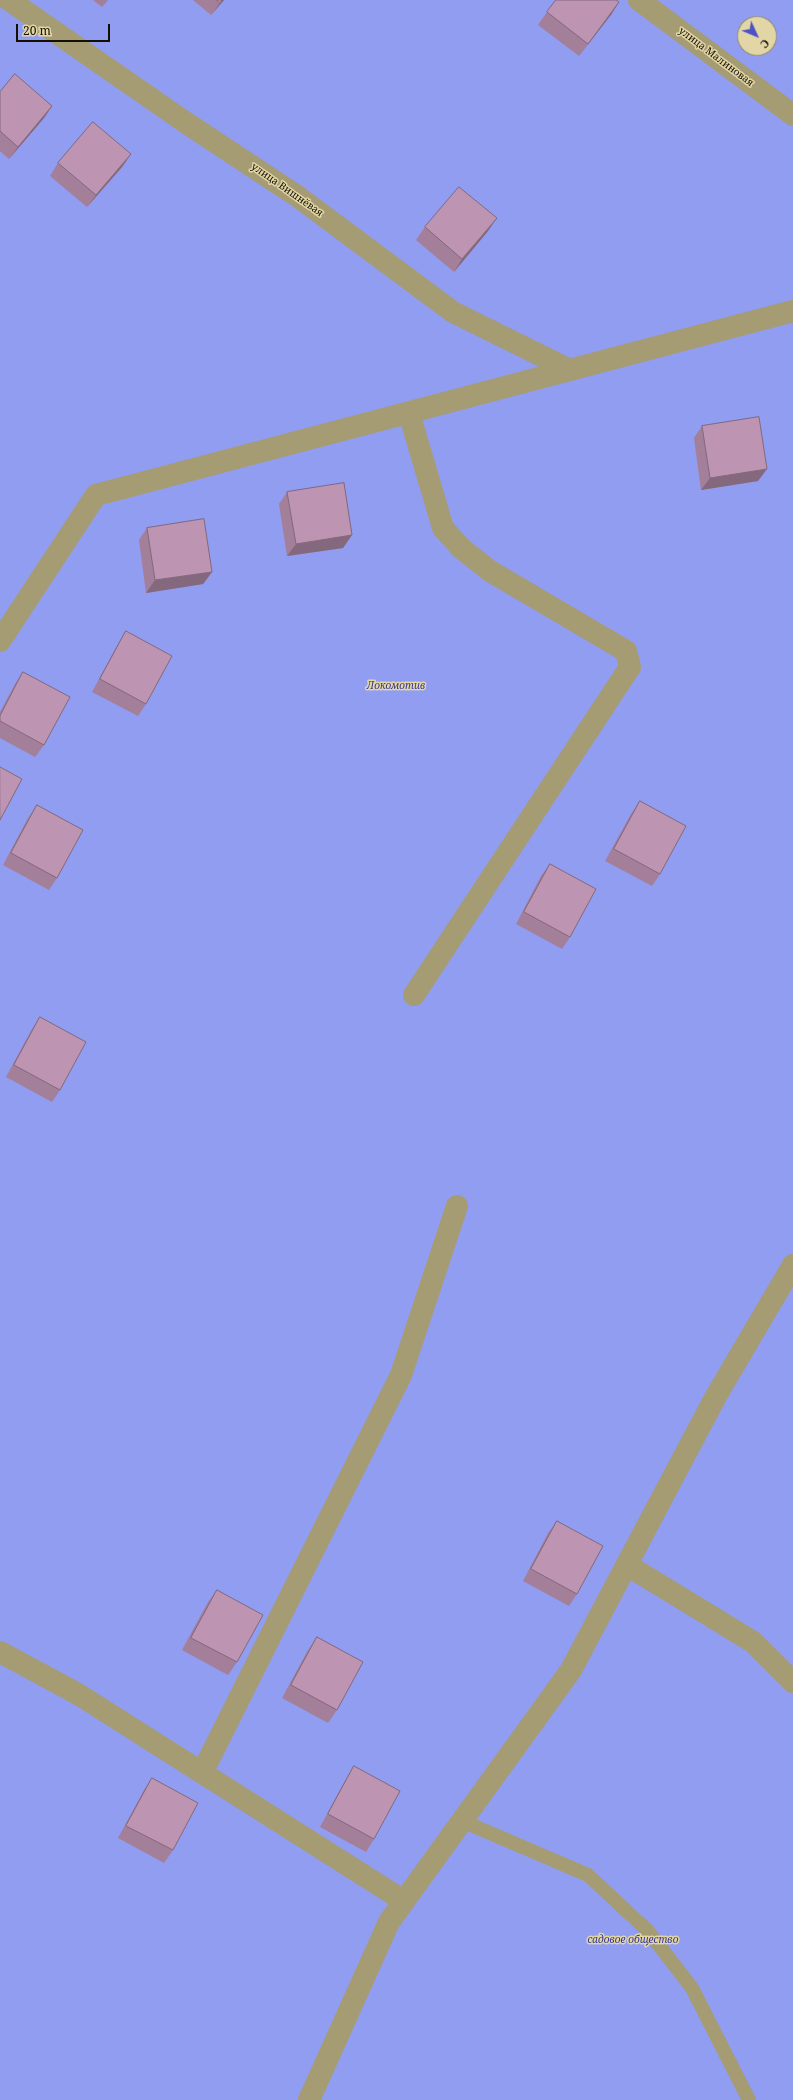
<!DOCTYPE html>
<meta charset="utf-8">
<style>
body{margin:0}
#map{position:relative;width:793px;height:2100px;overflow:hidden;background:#e2d6a6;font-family:"Noto Serif",serif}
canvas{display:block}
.north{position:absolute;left:737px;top:16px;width:40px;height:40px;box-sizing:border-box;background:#e2d6a6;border:1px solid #908664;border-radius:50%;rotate:134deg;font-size:11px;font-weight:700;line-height:16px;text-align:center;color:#140f01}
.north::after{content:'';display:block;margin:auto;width:14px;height:18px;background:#4c51c7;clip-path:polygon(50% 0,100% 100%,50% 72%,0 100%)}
.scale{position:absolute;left:16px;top:24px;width:94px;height:18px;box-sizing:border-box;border:2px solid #140f01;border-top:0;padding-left:5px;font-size:12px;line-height:14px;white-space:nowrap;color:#140f01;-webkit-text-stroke:3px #e2d6a6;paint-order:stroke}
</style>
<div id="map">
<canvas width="793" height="2100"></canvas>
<div class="north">С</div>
<div class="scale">20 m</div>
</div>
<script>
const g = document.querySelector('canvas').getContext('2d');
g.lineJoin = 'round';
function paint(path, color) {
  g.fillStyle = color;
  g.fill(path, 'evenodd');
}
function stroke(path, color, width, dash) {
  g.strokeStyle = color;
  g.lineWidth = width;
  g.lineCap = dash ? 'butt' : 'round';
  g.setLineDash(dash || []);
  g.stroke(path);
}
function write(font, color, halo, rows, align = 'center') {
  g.font = font + ' "Noto Serif",serif';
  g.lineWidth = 3;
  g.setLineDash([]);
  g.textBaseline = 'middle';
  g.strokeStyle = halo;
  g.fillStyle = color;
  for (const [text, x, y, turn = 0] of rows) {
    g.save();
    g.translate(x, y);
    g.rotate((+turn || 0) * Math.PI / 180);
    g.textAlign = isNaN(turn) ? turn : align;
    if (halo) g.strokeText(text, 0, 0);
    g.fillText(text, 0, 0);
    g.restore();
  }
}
const green = new Path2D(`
 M0,0H793V2100H0ZM745,24H769V48H745Z`);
const service = new Path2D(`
 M462,1821L588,1875L648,1931L692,1988L749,2100`);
const minor = new Path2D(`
 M9,0L185,122L297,196L453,312L570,370
 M639,0L793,115
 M409,413L443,528L461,548L490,571L626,651L630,667L414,995
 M0,641L96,495L793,311
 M627,1565L753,1642L793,1682
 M0,1652L78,1694L404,1901
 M202,1773L401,1375L457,1206
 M309,2100L389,1922L571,1670L716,1396L793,1265`);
const wall = new Path2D(`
 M93,0H108L102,7Z
 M193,0H224L211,15Z
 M619,2L579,56L538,25L547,12Z
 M0,92L52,106L44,118L9,159L0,151Z
 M131,154L122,167L87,207L50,176L58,163Z
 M425,227L488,231L454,272L416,240Z
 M702,426L758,481L701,490L694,438Z
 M287,492L352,535L343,548L287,556L279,504Z
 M147,528L212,572L203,584L146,593L139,540Z
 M126,631L146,704L138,716L92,692L118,644Z
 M23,672L44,745L35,757L0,738V712L15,684Z
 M640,801L660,874L652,886L605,861L631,814Z
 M37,805L57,878L49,890L3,865L28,818Z
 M550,864L570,937L562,949L516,924L541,876Z
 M40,1017L60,1090L52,1102L6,1077L32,1029Z
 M557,1521L577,1594L569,1606L523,1581L548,1533Z
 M217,1590L237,1662L228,1675L182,1650L208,1602Z
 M317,1637L337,1710L328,1723L282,1698L308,1650Z
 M354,1766L374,1839L366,1852L320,1827L346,1779Z
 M152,1778L173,1850L164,1863L118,1838L144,1790Z`);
const shadedWall = new Path2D(`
 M222,0H224L211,15L220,3Z
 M619,2L611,15L579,56L588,44Z
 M52,106L44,118L9,159L18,147Z
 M131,154L122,167L87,207L96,195Z
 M497,218L488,231L454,272L462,259Z
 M767,469L758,481L701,490L710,478Z
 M352,535L343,548L287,556L296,544Z
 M212,572L203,584L146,593L155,580Z`);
const building = new Path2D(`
 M217,0H222L220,3Z
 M556,0H616L619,2L588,44L547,12Z
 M15,74L52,106L18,147L0,131V92Z
 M93,122L131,154L96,195L58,163Z
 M459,187L497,218L462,259L425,227Z
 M759,417L767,469L710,478L702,426Z
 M344,483L352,535L296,544L287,492Z
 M204,519L212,572L155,580L147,528Z
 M126,631L172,656L146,704L100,679Z
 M23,672L70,697L44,745L0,721V716Z
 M0,767L22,779L0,820Z
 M640,801L686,826L660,874L614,849Z
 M37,805L83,830L57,878L11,853Z
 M550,864L596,889L570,937L524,912Z
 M40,1017L86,1042L60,1090L14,1065Z
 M557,1521L603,1546L577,1594L531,1569Z
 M217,1590L263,1615L237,1662L191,1638Z
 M317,1637L363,1662L337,1710L291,1685Z
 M354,1766L400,1791L374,1839L328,1814Z
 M152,1778L198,1803L173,1850L126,1826Z`);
const streetNames = [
 ["улица Малиновая",716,57,37],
 ["улица Вишнёвая",287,190,35]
];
const parkNames = [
 ["Локомотив",396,686],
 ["садовое общество",633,1940]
];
paint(green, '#909df0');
stroke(service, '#a69c74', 14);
stroke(minor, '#a69c74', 22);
paint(wall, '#a37f99');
paint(shadedWall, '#84687d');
paint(building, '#bd94b2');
stroke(building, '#84687d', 1);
write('10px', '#140f01', '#e2d6a6', streetNames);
write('italic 10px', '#323395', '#e2d6a6', parkNames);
</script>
